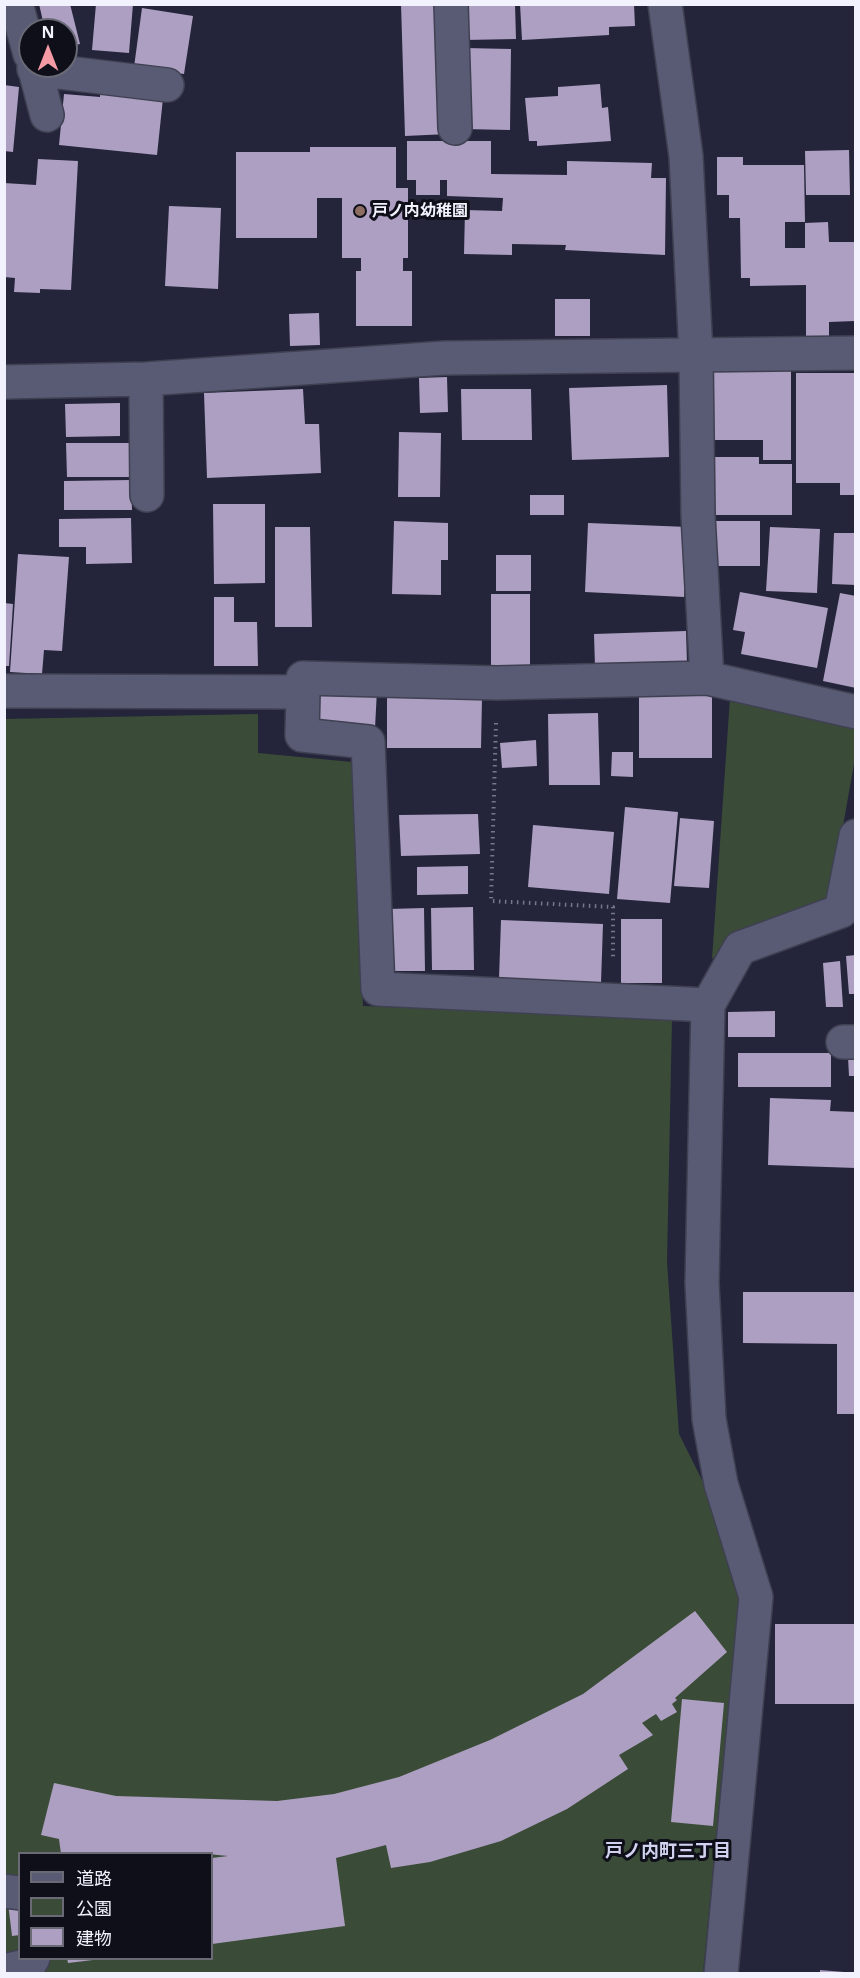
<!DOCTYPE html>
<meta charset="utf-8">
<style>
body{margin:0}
#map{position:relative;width:860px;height:1978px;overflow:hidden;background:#24253a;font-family:"Noto Sans","Noto Sans JP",sans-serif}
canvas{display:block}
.frame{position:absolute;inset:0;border:6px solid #f1f2fe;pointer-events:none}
.legend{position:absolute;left:18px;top:1852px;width:195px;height:108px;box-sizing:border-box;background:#0e0f19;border:2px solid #696a75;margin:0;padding:8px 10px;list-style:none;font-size:18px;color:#f1f2fe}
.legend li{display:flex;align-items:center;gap:12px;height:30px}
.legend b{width:30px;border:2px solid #696a75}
.north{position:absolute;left:18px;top:18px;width:60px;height:60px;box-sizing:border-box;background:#0e0f19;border:2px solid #696a75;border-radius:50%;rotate:0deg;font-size:16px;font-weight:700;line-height:24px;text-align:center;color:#f1f2fe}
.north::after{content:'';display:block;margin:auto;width:21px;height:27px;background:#f49aa4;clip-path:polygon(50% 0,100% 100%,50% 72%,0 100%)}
</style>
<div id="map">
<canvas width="860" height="1978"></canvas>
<div class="frame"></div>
<ul class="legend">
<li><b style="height:8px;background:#595b74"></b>道路</li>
<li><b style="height:16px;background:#3a4c37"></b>公園</li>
<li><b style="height:16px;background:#ad9fc1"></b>建物</li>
</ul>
<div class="north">N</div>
</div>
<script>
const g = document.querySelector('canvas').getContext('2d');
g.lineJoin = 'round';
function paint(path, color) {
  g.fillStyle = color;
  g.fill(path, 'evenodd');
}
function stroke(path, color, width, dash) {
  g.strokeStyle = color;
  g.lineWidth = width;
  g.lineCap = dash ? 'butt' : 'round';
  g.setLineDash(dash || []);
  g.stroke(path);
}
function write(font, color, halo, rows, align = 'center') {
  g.font = font + ' "Noto Sans","Noto Sans JP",sans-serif';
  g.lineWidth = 6;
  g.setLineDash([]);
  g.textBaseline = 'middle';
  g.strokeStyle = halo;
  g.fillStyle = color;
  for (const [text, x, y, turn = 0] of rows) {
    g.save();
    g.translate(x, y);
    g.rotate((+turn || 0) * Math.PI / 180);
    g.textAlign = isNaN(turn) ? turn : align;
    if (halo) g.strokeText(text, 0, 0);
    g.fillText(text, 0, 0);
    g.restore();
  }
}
const green = new Path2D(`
 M730,698L855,721V758L829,905L754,926L712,959Z
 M258,714V753L352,762L363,1006L672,1017L667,1262L679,1434L707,1490L739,1600L703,1973H5L4,719ZM20,1854H212V1958H20Z`);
const building = new Path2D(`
 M39,4H70L80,44L66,47V30H45Z
 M96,4H133L129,53L92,50Z
 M401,4H445L448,134L405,136Z
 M464,4H515L516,39L465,40Z
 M520,4H634L635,26L609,27V35L522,40Z
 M142,8L193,16L184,74L134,67Z
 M465,48L511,49L510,130L464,129Z
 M101,83L164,89L157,155L59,145L64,94L100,97Z
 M600,84L602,108L608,107L611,141L537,146V141H529L525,98L558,96V87Z
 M4,85L19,87L13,152L4,151Z
 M407,141H491V174L567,175V161L652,163L651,178H666L665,255L565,250L566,245L512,244V255L464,254L465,210L502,211L503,198L447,196V180H440V195H416V180H407Z
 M310,147H396V188H408V258H403V271H412V326H356V271H361V258H342V198H317V238H236V152H310Z
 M849,150L850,195H806L805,151Z
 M717,157H743V165H804L805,222H785V248H805V223L828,222L829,242H854L855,321L829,322V336H806V285L750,286V278H741L740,218H729V195H717Z
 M38,159L78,161L71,290L40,289V293L14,292L15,278L4,277V183L36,185Z
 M169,206L221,208L218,289L165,286Z
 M555,299H590V336H555Z
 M319,313L320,345L290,346L289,314Z
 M707,371H791V460H763V440H707Z
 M796,373H856V495H840V483H796Z
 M447,377L448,412L420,413L419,378Z
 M667,385L669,457L572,460L569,388Z
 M303,389L305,424H319L321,473L207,478L204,393Z
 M461,389H531L532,440H462Z
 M120,403V436L66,437L65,404Z
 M399,432L441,433L440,497H398Z
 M66,443H130V477H67Z
 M712,457H759V464H792V515H712Z
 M131,480L132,510H64V481Z
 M530,495H564V515H530Z
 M213,504H265V583L214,584Z
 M131,518L132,563L86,564V547H59V519Z
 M394,521L448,523V560H441V595L392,594Z
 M714,521H760V566H714Z
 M588,523L688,527L684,597L585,592Z
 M275,527H310L312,627H275Z
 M770,527L820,529L817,593L766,591Z
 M834,533H856V585L832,584Z
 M18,554L69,557L62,651L44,650L42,674L10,672Z
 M496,555H531V591H496Z
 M740,592L828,608L817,668L741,654L745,632L733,630Z
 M840,593L856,596V688L823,681Z
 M491,594H530V671H491Z
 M214,597H234V622H257L258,666H214Z
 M4,603L13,604L9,666H4Z
 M686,631L687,664L595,667L594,634Z
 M312,687L377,690L375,728L310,726Z
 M639,690H712V758H639Z
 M387,698H482L481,748H387Z
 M598,713L600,785H549L548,714Z
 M536,740L537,766L502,768L500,743Z
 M612,752H633V777L611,776Z
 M625,807L678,812L670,903L617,899Z
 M478,814L480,854L401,856L399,815Z
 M680,818L714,821L709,888L674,886Z
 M533,825L614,832L609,894L528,887Z
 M468,866V894L417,895V867Z
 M473,907L474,970H432L431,908Z
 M424,908L425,971H391L389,909Z
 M621,919H662V983H621Z
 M501,920L603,924L601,983L499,979Z
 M856,955V994H849L846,956Z
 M840,961L843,1007H826L823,963Z
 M775,1011V1037H728V1012Z
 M738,1053H831V1087H738Z
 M848,1057H856V1076H849Z
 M770,1098L831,1100L830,1111L856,1112V1168L768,1165Z
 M743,1292H856V1414H837V1344L743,1343Z
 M695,1611L727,1652L675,1698L677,1700L672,1704L677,1712L661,1721L656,1714L642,1723L653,1735L619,1755L628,1769L567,1809L501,1841L430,1862L391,1868L386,1845L336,1858L345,1926L212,1944V1858L228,1856L198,1853L61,1854L59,1839L41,1835L54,1783L116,1796L277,1801L334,1794L399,1777L490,1740L583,1694Z
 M775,1624H856V1704H775Z
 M682,1699L724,1703L713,1826L671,1822Z
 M20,1902V1935L12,1936L8,1903Z
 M67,1958H93V1960L68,1963Z
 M820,1970L844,1972V1974H820Z`);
const path = new Path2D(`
 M496,723L491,901L613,907V959`);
const minor = new Path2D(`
 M16,4L30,54
 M451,4L455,128
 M665,4L686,156L696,354L698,515L707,678L856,712
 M34,66L47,115
 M34,69L167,85
 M146,379L147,495
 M4,382L146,379L444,358L856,353
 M4,691L303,692V678L497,683L707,678
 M303,692L302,735L368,742L378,989L708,1005L702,1283L709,1419L721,1484L756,1597L721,1974
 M708,1005L740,948L841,911L856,836
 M843,1042H856
 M4,1891L20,1893
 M4,1971L29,1965L33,1958`);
const markers = [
 [360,211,6,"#8d6e63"]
];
const poiNames = [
 ["戸ノ内幼稚園",372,211]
];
const neighbourhoodNames = [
 ["戸ノ内町三丁目",668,1852]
];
paint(green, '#3a4c37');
paint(building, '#ad9fc1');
stroke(minor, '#3f4052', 36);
stroke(path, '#777889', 4, [1.5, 4.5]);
stroke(minor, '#595b74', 33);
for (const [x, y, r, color] of markers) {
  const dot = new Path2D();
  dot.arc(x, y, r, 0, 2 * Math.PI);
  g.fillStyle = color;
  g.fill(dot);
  stroke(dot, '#0e0f19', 2);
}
write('bold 16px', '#f1f2fe', '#0e0f19', poiNames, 'left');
write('bold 18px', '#d0d2ef', '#0e0f19', neighbourhoodNames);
</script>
